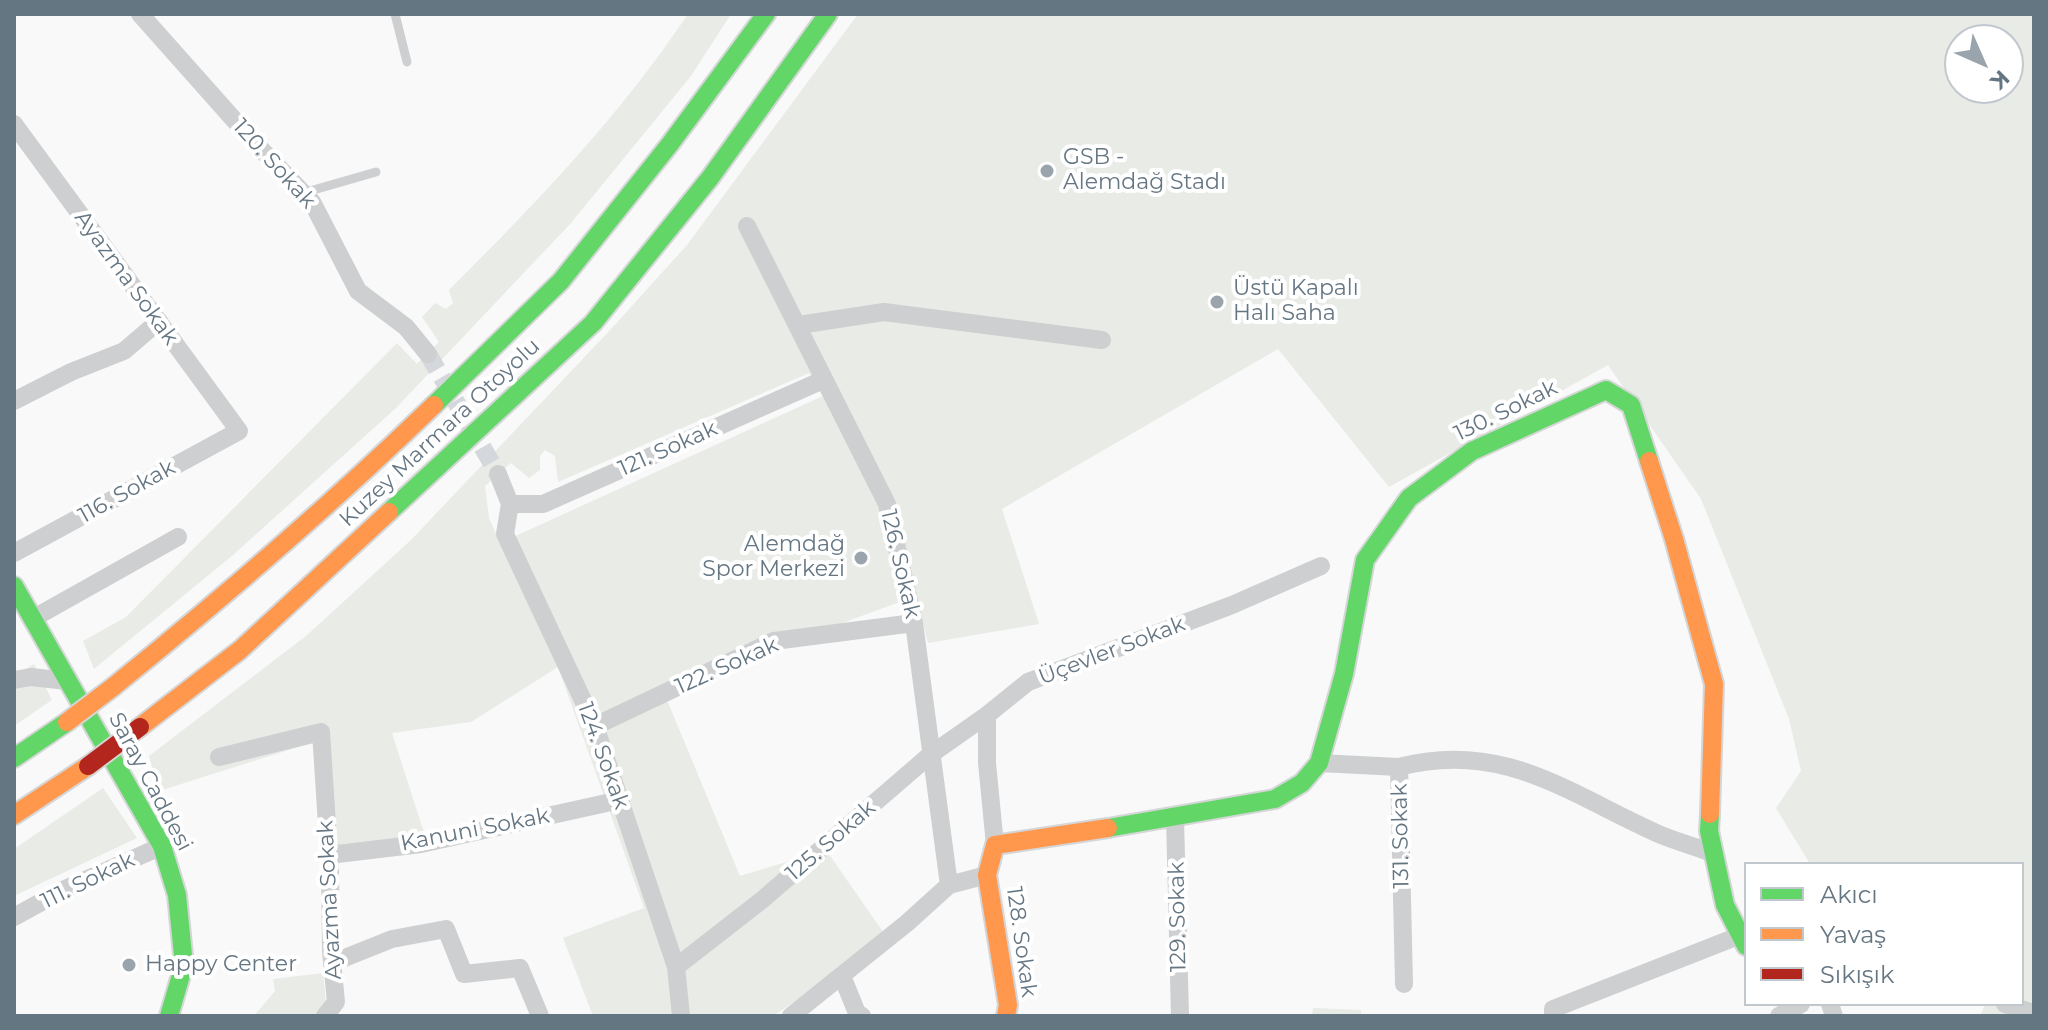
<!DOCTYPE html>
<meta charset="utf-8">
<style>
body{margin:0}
#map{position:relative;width:2048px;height:1030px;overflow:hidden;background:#f9f9f9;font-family:Montserrat,sans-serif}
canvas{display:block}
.frame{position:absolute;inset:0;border:16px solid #657683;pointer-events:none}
.legend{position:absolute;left:1744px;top:862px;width:280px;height:144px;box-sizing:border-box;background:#fff;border:2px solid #c1c8cd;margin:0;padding:10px 14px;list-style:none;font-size:24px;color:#657683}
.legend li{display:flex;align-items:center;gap:16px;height:40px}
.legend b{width:40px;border:2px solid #c1c8cd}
.north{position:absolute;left:1944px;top:24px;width:80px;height:80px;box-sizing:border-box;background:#fff;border:2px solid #c1c8cd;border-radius:50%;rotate:135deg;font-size:22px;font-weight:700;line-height:32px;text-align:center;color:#657683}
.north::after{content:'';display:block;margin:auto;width:28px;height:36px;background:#99a4ac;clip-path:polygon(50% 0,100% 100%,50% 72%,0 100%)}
</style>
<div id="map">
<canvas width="2048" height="1030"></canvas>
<div class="frame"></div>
<ul class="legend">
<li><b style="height:10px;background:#63d668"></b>Akıcı</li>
<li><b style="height:10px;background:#ff974d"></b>Yavaş</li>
<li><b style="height:10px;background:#b3261e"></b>Sıkışık</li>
</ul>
<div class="north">K</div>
</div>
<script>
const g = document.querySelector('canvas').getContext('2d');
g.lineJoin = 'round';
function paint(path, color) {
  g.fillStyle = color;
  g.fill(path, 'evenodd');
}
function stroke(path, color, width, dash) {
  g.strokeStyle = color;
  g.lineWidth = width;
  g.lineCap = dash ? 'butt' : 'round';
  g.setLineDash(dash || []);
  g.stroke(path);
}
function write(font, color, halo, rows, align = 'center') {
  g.font = font + ' Montserrat,sans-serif';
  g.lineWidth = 8;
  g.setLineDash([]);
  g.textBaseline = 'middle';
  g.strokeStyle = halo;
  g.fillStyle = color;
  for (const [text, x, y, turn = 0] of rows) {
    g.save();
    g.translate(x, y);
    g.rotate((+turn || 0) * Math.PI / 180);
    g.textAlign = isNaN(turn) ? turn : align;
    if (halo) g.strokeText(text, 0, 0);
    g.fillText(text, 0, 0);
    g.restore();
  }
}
const green = new Path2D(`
 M688,14H731L691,76L571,223L396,408L233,555L94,669L83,641L126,617L397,343L417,364L439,342L422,317L435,303L446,309L453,303L449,290C537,202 619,117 688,14Z
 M858,14H2034V1016H1980L1985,1004H2022V864H1810L1776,808L1801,771L1789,719L1701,499L1608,365L1389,487L1278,349L1002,509L1039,624L928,643L916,596L769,650L667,700L740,876L826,850L888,939L773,1016H593L563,938L644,908L558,667L471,722L392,733L427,842L334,854L314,742L159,791L149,756L306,636L411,540L612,328L687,245ZM1960,40H2008V88H1960ZM809,373L823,396L500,543L489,518L485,486L511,463L529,478L540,470V456L545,450L555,456L558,482Z
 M34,664L52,700L14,726V676Z
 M103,788L137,838L14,896V849Z
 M323,973L326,1003L315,1016H254L275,991L273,979Z
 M1313,1008L1361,1010V1016H1312Z`);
const streetTunnel = new Path2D(`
 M428,354L498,474`);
const lane = new Path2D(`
 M395,14L407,62
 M303,193L376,172`);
const street = new Path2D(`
 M140,14L252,140L312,202L358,291L406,327L428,354
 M14,124L239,431L14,553
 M747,226L887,504L914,623L949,885
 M799,325L884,312L1102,340
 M14,401L71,372L124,351L159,321
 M498,474L510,504
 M510,504L505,534L595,726L676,967L681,1016
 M510,504H543L823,380
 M32,619L178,537
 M14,680L31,677L67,681
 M595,726L774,641L914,623
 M219,757L321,732L330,871L331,951L336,1002L325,1016
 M1319,763L1399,767L1404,984
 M1399,767C1504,739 1572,796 1661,835C1678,842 1697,847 1714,854
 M1175,818L1180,1016
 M995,845L987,763V715L1028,682L1232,605L1321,566
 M329,855L421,844L620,800
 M14,917L63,890L162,846
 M332,963L392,939L446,929L464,974L520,968L540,1016
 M676,967L762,900L930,755L987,715
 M842,976L857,1013L862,1016
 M1830,1004L1834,1016
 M2005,1004L2034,1013
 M791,1016L907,923L949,885L987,875
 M1553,1016V1009L1741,935
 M1779,1016L1801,1004`);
const fast = new Path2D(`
 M434,405L561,281L670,144L766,14
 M389,512L593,323L710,178L828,14
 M14,586L162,846L177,895L184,965L169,1016
 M14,758L67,722
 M1710,814L1709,831L1725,905L1746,946
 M1108,828L1275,799L1302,783L1319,763L1344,674L1365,560L1409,498L1472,451L1606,390L1631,405L1649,461`);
const slow = new Path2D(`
 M1649,461L1674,539L1714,684L1710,814
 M113,687C224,597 332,504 434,405
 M140,727L240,650L389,512
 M14,815L88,766
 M1006,1016L1008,1005L987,875L995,845L1108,828`);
const slowBridge = new Path2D(`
 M67,722L113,687`);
const jamBridge = new Path2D(`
 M88,766L140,727`);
const markers = [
 [1047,171,8,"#99a4ac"],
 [1217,302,8,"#99a4ac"],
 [861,558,8,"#99a4ac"],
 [129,965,8,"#99a4ac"]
];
const poiNames = [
 ["GSB -",1063,158],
 ["Alemdağ Stadı",1063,183],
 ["Üstü Kapalı",1233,289],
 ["Halı Saha",1233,314],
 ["Alemdağ",845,545,"right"],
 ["Spor Merkezi",845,570,"right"],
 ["Happy Center",145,965]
];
const streetNames = [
 ["120. Sokak",274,164,48],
 ["Ayazma Sokak",126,278,54],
 ["130. Sokak",1506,411,-26],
 ["Kuzey Marmara Otoyolu",440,433,-43],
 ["121. Sokak",668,449,-24],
 ["116. Sokak",127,492,-29],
 ["126. Sokak",900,564,77],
 ["Üçevler Sokak",1112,651,-21],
 ["122. Sokak",727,666,-24],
 ["124. Sokak",603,756,70],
 ["Saray Caddesi",150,782,62],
 ["Kanuni Sokak",475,830,-11],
 ["131. Sokak",1401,836,-91],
 ["125. Sokak",831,841,-41],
 ["111. Sokak",88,881,-26],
 ["Ayazma Sokak",330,900,-93],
 ["129. Sokak",1178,917,-91],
 ["128. Sokak",1021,942,82]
];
paint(green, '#e8ebe6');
stroke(streetTunnel, '#d4d8dc', 18, [18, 9]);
stroke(fast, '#d5d6d7', 22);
stroke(slow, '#d5d6d7', 22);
stroke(lane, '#cecfd0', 9);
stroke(street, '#cecfd0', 18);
stroke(fast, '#63d668', 18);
stroke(slow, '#ff974d', 18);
stroke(slowBridge, '#d5d6d6', 22, []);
stroke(jamBridge, '#d5d6d6', 22, []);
stroke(slowBridge, '#ff974d', 18);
stroke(jamBridge, '#b3261e', 18);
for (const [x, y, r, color] of markers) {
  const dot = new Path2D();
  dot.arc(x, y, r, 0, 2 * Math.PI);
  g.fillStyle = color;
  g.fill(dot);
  stroke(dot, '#fff', 3);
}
write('22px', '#657683', '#fff', poiNames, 'left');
write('22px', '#657683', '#fff', streetNames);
</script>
